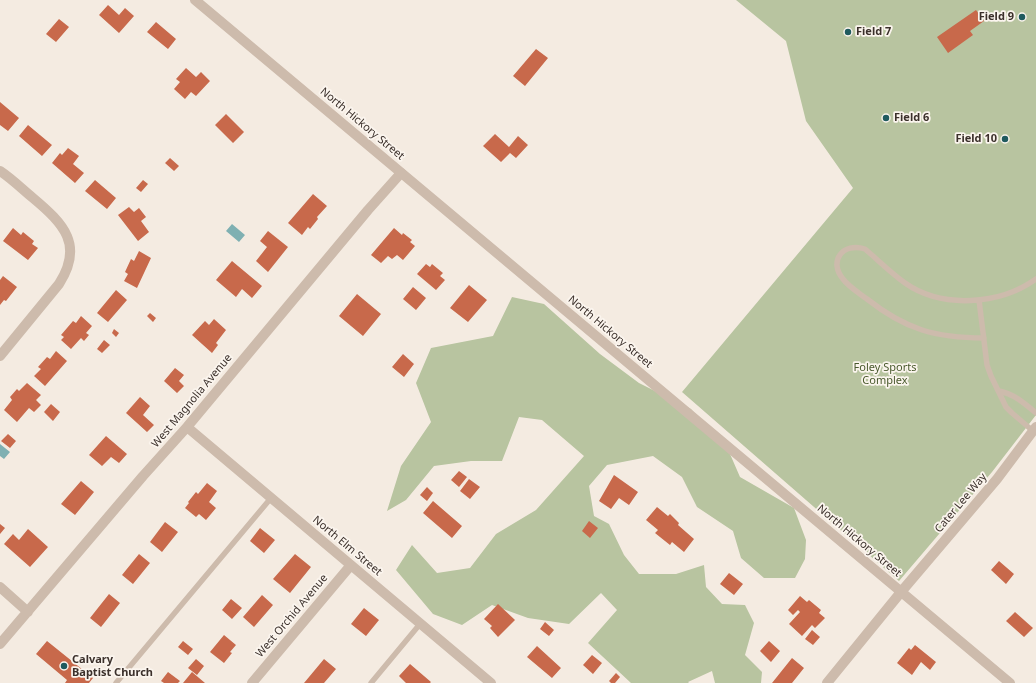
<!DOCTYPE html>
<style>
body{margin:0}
canvas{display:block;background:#f4ebe1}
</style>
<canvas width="1036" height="683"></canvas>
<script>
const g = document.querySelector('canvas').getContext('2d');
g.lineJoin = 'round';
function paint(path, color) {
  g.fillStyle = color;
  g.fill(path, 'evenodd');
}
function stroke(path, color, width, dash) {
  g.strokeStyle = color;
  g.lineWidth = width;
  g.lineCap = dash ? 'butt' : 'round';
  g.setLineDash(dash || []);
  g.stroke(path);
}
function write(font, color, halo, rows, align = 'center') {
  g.font = font + ' "Noto Sans",sans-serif';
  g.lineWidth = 3.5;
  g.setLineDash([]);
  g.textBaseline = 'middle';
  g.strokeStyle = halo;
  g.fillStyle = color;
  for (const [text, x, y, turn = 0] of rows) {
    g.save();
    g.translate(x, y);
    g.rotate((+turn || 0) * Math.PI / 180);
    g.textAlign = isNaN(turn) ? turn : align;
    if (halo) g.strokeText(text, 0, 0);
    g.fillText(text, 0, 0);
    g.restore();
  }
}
const green = new Path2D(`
 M736,0H1036V415L992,472L899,581L682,392L853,188L806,121L786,41Z
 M512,297L544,304L600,354L639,383L691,409L730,454L740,477L794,508L806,540L805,559L795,578H764L741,558L733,531L697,507L682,477L653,456L607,465L589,486L594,516L609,524L624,555L639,574H676L704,565L706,587L722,604L745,605L754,623L745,655L762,672L761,683H715L712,671L688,682L689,683H631L588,643L617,610L601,593L569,624L528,618L492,605L462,625L433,614L396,570L412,545L437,573L470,568L496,534L536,510L584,456L542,420L519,417L502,461H471L434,466L406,500L387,511L401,466L431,422L416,383L431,348L493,336Z`);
const water = new Path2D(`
 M232,224L245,235L239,242L226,231Z
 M0,444L10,452L4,459L0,456Z`);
const building = new Path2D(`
 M108,5L119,15L125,8L134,16L119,33L99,15Z
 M976,10L984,21L970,31L973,35L948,53L937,37Z
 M59,19L69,27L56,42L46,34Z
 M156,22L176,39L168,49L147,32Z
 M536,49L548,58L525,86L513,76Z
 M186,68L196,77L201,72L210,81L196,96L191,92L185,99L174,89L180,82L176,79Z
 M0,102L19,118L8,131L0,125Z
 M226,114L244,132L233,143L215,125Z
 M28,125L52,145L42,156L19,136Z
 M495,134L509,147L518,136L528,145L516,158L510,153L501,162L483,146Z
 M68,148L79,156L73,164L84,173L75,183L52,163L60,153L62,155Z
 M170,158L179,166L174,171L165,163Z
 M95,180L116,198L107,209L85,191Z
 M143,180L148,184L141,192L136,188Z
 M313,194L327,206L317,217L318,219L310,229L308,227L302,235L288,223Z
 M129,207L134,212L139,208L146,217L141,221L149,232L138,241L118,215Z
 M13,228L21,235L23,232L34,241L32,244L38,248L28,260L3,241Z
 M394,228L402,235L403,233L412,240L410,242L415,246L403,260L397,255L392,259L388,256L381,263L371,255Z
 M268,231L288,247L268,272L256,261L267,247L260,241Z
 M139,251L151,258L137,288L124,281L128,274L125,272L131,259L134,261Z
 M232,261L262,286L252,298L242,289L236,297L216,280Z
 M426,264L430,267L432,264L443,273L440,276L445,280L436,290L417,274Z
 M3,276L17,287L6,301L4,300L0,305V280Z
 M469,285L487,300L468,322L450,308Z
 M413,287L426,298L416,310L403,299Z
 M116,290L127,300L108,322L97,313Z
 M357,294L381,314L363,336L339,316Z
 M150,313L156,318L153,322L147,316Z
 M81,316L92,326L86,333L89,335L84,341L81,338L71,349L61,340L64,337L61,335L73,321L76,323Z
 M214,319L226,330L216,343L218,345L212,353L192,335L205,321L209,325Z
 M114,329L119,333L116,337L112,333Z
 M104,340L110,345L102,353L97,349Z
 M56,351L67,361L45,386L34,376L41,369L38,367L47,357L50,359Z
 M403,354L414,364L404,377L392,367Z
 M175,368L184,375L179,381L184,386L177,393L164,381Z
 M27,383L41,395L36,400L41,405L34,412L29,408L17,422L4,410L12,400L10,397L17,389L19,391Z
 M140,397L150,406L143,415L154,425L147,432L126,413Z
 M51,404L60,412L53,421L44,412Z
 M8,434L16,441L10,448L1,441Z
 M106,436L127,454L119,463L111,457L102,466L89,455Z
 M459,471L467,477L459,487L451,480Z
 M614,475L638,492L629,505L619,498L611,509L599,501Z
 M469,479L480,487L470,499L460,491Z
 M81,481L94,492L75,515L61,504Z
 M207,483L217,491L209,502L216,508L206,520L199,514L196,517L185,508L189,503L188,502L196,492L198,494Z
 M427,487L433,493L427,501L420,495Z
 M433,501L462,526L452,538L423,513Z
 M657,507L668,516L670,514L679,523L678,525L694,539L684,552L672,542L670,545L655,533L658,530L646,520Z
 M589,521L598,528L590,538L582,531Z
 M165,522L178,532L162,552L150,542Z
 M0,524L5,528L0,534Z
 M260,528L275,540L264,553L250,541Z
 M28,529L48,547L30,567L4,544L13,534L19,540Z
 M139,554L150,563L133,584L122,575Z
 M295,554L311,567L290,593L273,579Z
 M999,561L1014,574L1006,584L991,570Z
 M729,573L743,584L734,595L720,584Z
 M109,594L120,603L101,627L90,618Z
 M262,595L273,605L254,627L243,617Z
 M800,596L807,602L809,600L821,610L819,613L825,618L815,628L812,625L802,636L789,624L800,612L798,610L793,615L788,610Z
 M231,599L242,608L232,619L222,610Z
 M498,604L515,620L498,637L490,628L492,626L484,619Z
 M364,608L379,620L366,636L351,624Z
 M1015,612L1033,628L1024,637L1006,621Z
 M545,622L554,630L549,636L540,629Z
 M812,630L820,637L813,645L805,639Z
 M224,635L236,645L230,652L232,653L224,663L210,652Z
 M47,641L93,678L89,683H65L67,680L36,654Z
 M183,641L193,649L188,655L178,647Z
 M769,641L780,651L771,662L760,651Z
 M915,645L936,662L930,670L921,662L912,675L897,663L909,648L911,650Z
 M537,646L561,668L552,678L527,657Z
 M592,655L602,663L593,674L583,665Z
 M792,658L804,668L792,683H772Z
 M196,659L204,666L197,675L188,668Z
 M324,659L336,669L324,683H304Z
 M410,664L431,682L430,683H406L399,676Z
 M168,672L180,681L178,683H164L161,681Z
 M192,672L205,683H183Z
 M616,673L620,677L615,683H611L609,681Z`);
const service = new Path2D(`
 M979,300L987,365L991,376L1006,407L1012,413L1033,431
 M984,338C935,338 905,329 867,299C859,293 849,287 843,279C828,261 843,242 865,249C878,260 891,273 905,283C942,309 1000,305 1036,279
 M999,391C1014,394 1024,403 1036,413
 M116,683L271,498
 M371,683L420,624`);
const minor = new Path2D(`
 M0,171C12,179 22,189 33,198C64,224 84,245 59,284L0,356
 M187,427L491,683
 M0,587L28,612
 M0,644L143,476L187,427L368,210L401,173
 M252,683L351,565`);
const tertiary = new Path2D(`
 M195,0L1010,683
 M827,683L901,592L997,479L1036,427`);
const markers = [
 [1022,17,4,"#1f5a5e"],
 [848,32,4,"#1f5a5e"],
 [886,118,4,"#1f5a5e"],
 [1005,139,4,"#1f5a5e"],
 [64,666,4,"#1f5a5e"]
];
const poiNames = [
 ["Field 9",1014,17,"right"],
 ["Field 7",856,32],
 ["Field 6",894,118],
 ["Field 10",997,139,"right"],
 ["Calvary",72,660],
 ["Baptist Church",72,673]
];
const streetNames = [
 ["North Hickory Street",362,124,40],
 ["North Hickory Street",610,332,40],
 ["West Magnolia Avenue",192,401,-50],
 ["Cater Lee Way",961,503,-50],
 ["North Hickory Street",859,541,40],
 ["North Elm Street",347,546,40],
 ["West Orchid Avenue",292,616,-50]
];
const parkNames = [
 ["Foley Sports",885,368],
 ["Complex",885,381]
];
paint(green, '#b8c4a0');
paint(water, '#7fb0b2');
paint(building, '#c8694b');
stroke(service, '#cdbbac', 5.5);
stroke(minor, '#cdbbac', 10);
stroke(tertiary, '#cdbbac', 10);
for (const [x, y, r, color] of markers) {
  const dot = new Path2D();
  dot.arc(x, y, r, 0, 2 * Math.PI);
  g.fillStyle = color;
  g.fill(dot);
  stroke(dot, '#fbf5ee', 1.5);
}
write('bold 11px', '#3b302b', '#fbf5ee', poiNames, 'left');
write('11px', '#3b302b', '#fbf5ee', streetNames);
write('11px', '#4a5a2e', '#fbf5ee', parkNames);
</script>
